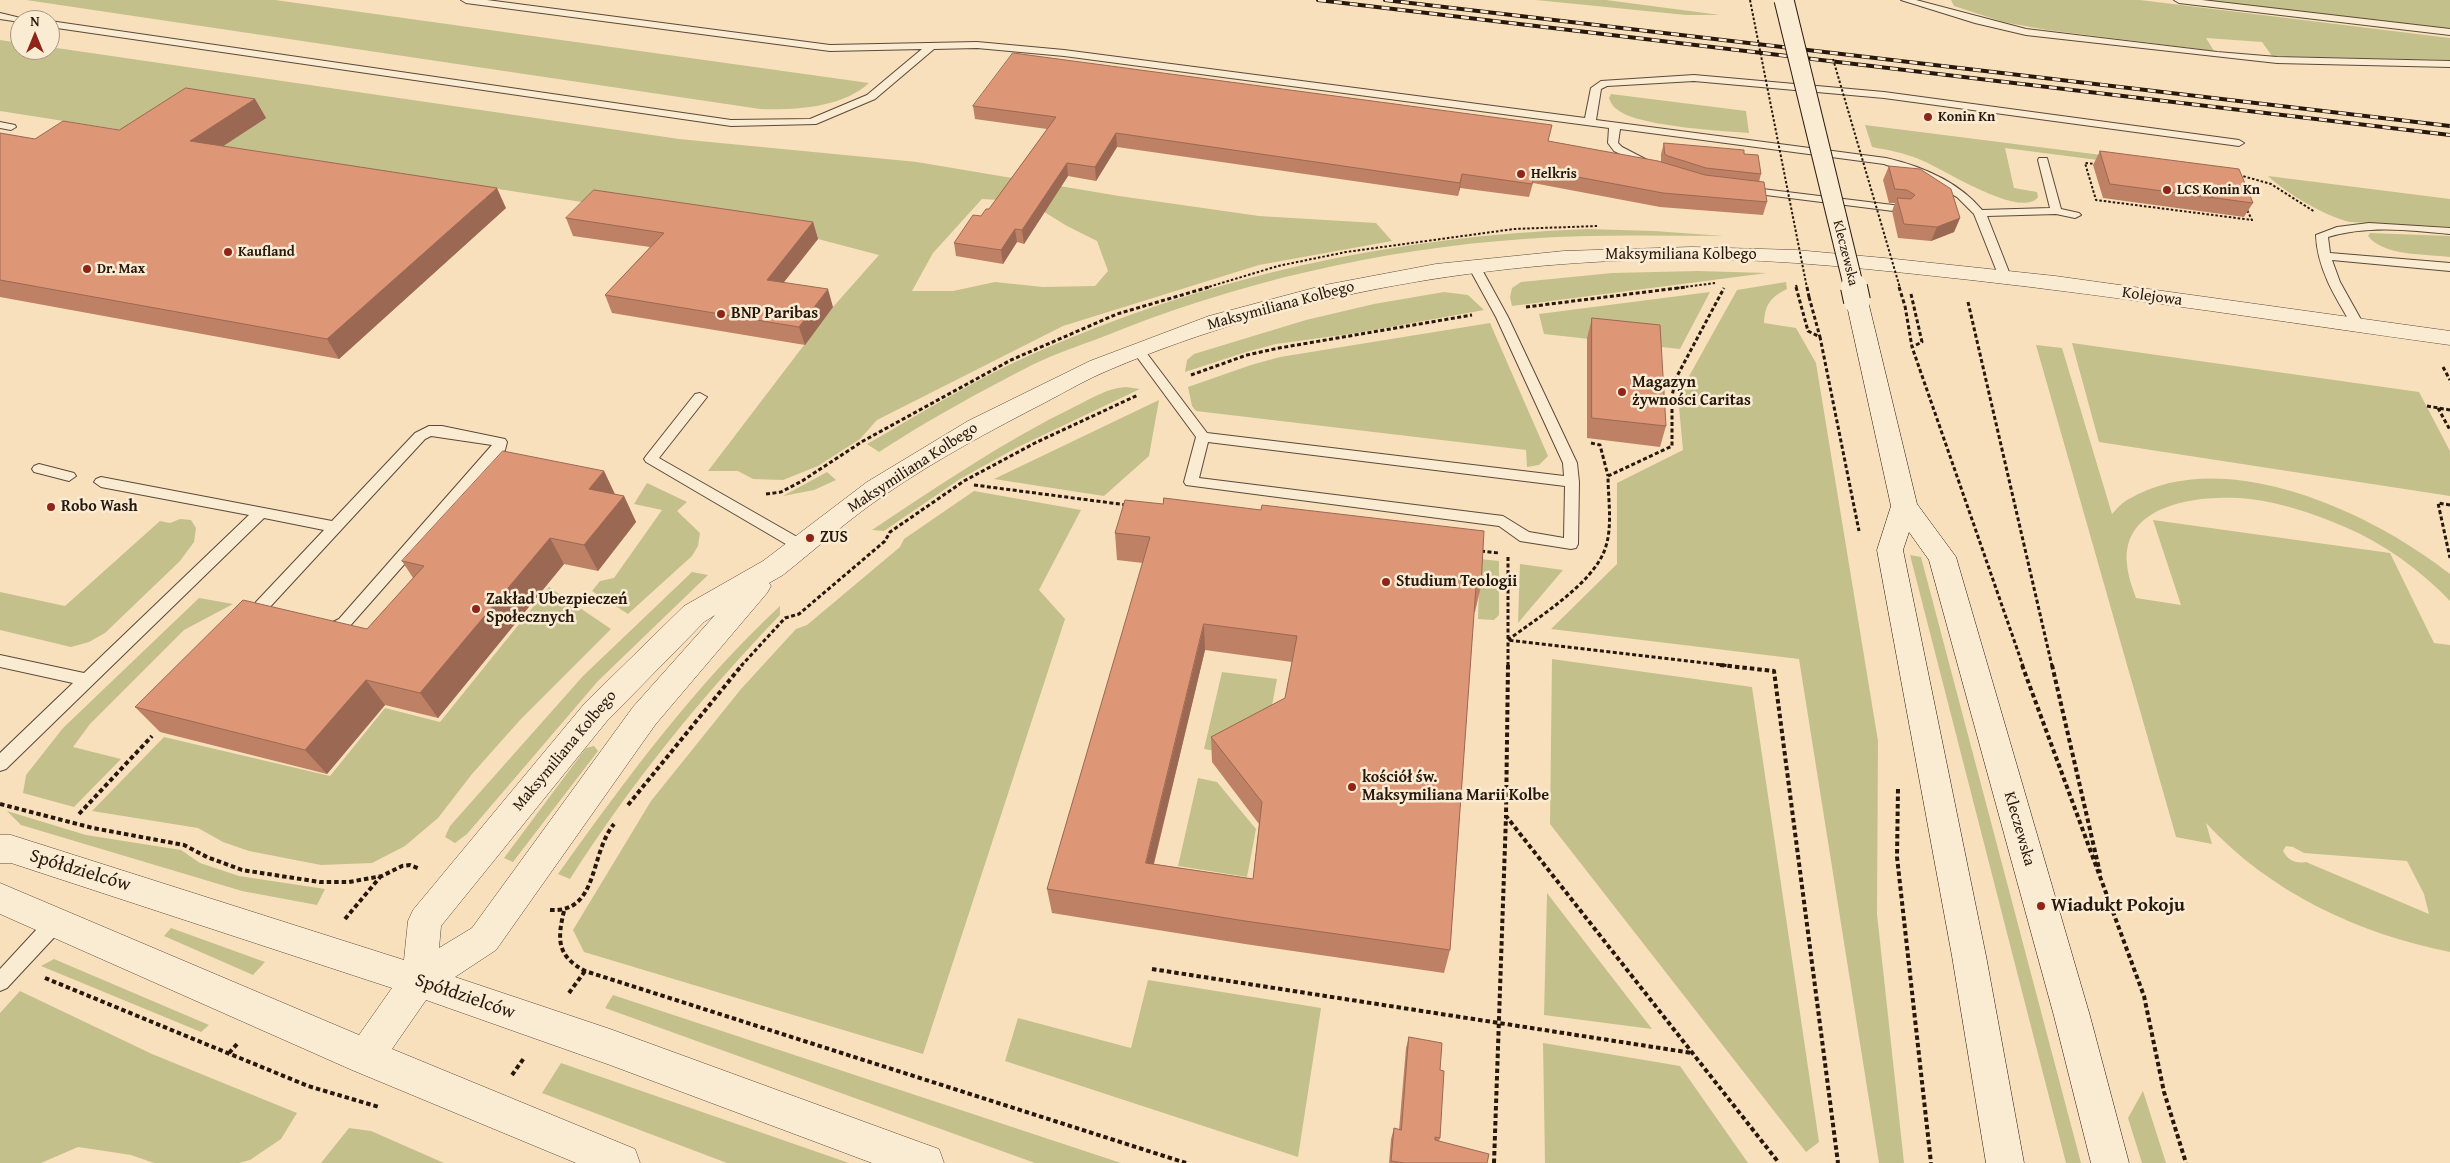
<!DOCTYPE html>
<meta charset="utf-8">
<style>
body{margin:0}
#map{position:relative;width:2450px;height:1163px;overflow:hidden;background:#f8e0bc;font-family:"Gentium Book Plus",serif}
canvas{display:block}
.north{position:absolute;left:10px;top:10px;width:50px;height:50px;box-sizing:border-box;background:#faebd3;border:1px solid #a69684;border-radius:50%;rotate:0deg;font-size:14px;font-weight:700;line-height:20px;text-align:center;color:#28170d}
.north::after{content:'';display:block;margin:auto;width:18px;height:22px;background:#8f2418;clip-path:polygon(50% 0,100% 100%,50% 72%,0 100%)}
</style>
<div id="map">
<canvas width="2450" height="1163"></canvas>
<div class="north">N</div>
</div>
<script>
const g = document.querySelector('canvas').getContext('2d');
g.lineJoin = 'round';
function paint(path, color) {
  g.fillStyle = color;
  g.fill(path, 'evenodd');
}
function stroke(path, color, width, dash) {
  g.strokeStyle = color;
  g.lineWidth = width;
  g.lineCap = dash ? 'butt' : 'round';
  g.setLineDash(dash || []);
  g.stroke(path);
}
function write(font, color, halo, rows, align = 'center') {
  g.font = font + ' "Gentium Book Plus",serif';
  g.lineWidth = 5;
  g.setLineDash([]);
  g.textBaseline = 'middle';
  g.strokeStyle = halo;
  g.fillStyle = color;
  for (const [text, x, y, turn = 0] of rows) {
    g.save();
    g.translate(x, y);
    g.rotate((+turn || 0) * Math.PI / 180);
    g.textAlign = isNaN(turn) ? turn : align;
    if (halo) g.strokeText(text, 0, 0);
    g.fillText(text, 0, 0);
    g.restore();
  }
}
const green = new Path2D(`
 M26,0H275L869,83C842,108 795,110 760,109Z
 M1536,0H1606L1720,15H1686Z
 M1951,0H2140L2450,38V60L2272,56L2262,42L2206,38L2214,51L2047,30L2003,22L1954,6Z
 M2204,0H2450V30L2425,27Z
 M0,40L20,43V50H50V47L679,139L917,162L1119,196L1259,216L1376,223L1392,241L1259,265L1063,326L877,420L860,439L818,466L783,480L753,479L738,471H708L833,307L879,255L818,239L0,111ZM982,199L1017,201L1036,207L1067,226L1097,241L1108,271L1095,286L1043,287L995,282L953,291H912L933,253Z
 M1611,94L1746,111L1749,133C1721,131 1637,126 1618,110C1613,107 1611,103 1609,98Z
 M1865,125L2212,169L2214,175L2005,148L2014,188L2037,192L2038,197C2021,220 1942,168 1921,160C1905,153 1888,150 1872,147Z
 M2268,176L2450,199V227L2350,222C2324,216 2288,194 2268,176Z
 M1587,229L1654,231L1724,236C1657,236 1590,234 1524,239C1379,249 1234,283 1100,338C1078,346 1055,354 1034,364C981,391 928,420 879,452L867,444C920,414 972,381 1028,356C1204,277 1394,236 1587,229Z
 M2370,233L2450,236V257C2426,254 2383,256 2368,236Z
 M1698,271L1767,273L1512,306L1510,297L1512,288L1521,282L1612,273Z
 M1786,282L1787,289C1771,297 1765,304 1764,323L1796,328L1816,363L1878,741L1877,914L1904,1163H1879L1799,659L1551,629L1617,564V483L1683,450L1678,396L1737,290Z
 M1444,292L1468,295L1484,310L1357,333L1276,344L1246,352L1185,372L1187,360L1194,354L1306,320L1374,304Z
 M1710,292L1680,349L1544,334L1539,314Z
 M1490,323L1548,456L1539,465L1527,467L1526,450L1196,411L1192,406L1188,387L1251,365L1280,357Z
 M2072,343L2419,392L2450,451V496L2099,442Z
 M2036,345L2062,348L2112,514C2117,509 2122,502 2129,499C2224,443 2373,513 2450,574V601C2420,570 2385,544 2345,527C2315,514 2283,503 2250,499C2206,494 2121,501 2127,564C2128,576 2132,587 2136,598L2181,605L2153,520L2390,553L2434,643L2450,645V952C2359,934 2269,892 2206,823L2212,844L2176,837ZM2286,846L2293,847L2304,853L2407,861L2424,894L2429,914L2306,862C2295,864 2288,860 2283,851Z
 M1126,387L1140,389L1018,447L960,479L884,531L872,530C938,486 1004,441 1076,406C1092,398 1108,388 1126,387Z
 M1159,400L1149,456L1104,496L994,479Z
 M827,472L836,480L814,490L783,496Z
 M647,483L687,502L677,511L700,533L698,546L692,556L628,614L592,591L600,581L614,578L662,510L634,504Z
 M974,491L1081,510L1039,590L1065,619L923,1054L584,952L573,930L651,801L741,689L796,629L807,625L900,547L904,539Z
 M180,519L191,520L196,528L194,542L180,561L105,633L89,642L71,647L0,630V592L65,606L160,521L170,523Z
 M1910,555L1921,557L2081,1163H2066Z
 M1480,559L1499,561V615L1494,620L1478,619Z
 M1520,564L1563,570L1518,623Z
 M692,572L708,575L598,681L467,834L455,843L445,837L450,826L583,676Z
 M549,587L611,629L521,719L472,774L438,818L405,846L372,863L321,865L249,851L223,842L198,828L92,811L164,737L330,776L385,708L440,722Z
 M199,598L233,604L184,630L90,724L73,747L121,759L74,807L23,793L26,775L63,728Z
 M780,606V615C702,696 631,783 570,879L558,874C626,779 695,685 780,606Z
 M1552,659L1752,687L1819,1142L1806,1152L1550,824Z
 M1222,672L1277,679L1268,727L1222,752L1204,749Z
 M594,746L598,751L513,862L504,858L586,748Z
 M1198,778L1217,782L1256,829L1247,877L1178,866Z
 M7,811L86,835L181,850L200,863L239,876L325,889L317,905L242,891L21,825Z
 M1547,893L1652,1029L1544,1015Z
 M171,928L265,962L253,975L164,936Z
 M54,959L209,1025L201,1032L41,966Z
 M1148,980L1321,1008L1298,1157L1005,1061L1018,1018L1131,1048Z
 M20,991L152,1054L297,1113L281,1139L250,1160L239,1163H154L131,1155L78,1147L41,1163H0V1013Z
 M613,995L1121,1163H1035L605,1008Z
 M1543,1043L1680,1066L1748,1163H1545Z
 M561,1063L849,1163H727L542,1093Z
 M2143,1091L2166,1163H2142L2128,1118Z
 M349,1128L371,1131L444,1163H321Z`);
const pathFar2 = new Path2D(`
 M2097,164L2085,163L2096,200L2252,220L2246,208
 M2239,175L2271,184L2315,212
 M1796,285L1797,288
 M1205,288L1278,266L1346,252L1514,229L1597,226
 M1677,288L1715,283`);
const pathFar1 = new Path2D(`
 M1796,287L1808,331L1820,337L1859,531
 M1911,294L1922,342L1912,347
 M1809,297L1820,337
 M1968,302L2052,666
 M1905,306L1912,347L2023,666
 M1526,307L1686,287
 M2443,367L2450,380
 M1191,375L1247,355L1279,348L1472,315
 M2427,406L2450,410
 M2438,408L2450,430
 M1591,443L1600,445L1608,476
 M974,485L1127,505
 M766,494L781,492L802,481L863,441L1011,360L1117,314L1209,287
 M2450,505L2438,503L2450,558
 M1481,551L1499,553
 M1508,557V640L1731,666
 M741,666L785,618L799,614L885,541L890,532L964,481L1035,443L1138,395
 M1508,666V640C1537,618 1593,584 1605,549C1613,527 1608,499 1608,476L1672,446V396L1676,378L1724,288`);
const path = new Path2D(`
 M1508,665L1506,816L1779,1163
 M1720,665L1774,671L1838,1163
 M2022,665L2144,996L2164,1092L2186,1163
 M2052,665L2100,873
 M1898,789L1897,857L1931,1163
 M0,804L93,828L184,845L207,857L242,870L320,882H349L382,876L402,866L410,865L420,869
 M628,805L742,665
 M79,814L152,736
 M550,910C599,913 589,855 614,824
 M564,911C557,940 557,956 585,971L1186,1163
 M345,919L381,876
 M1152,969L1692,1053
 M45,978L308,1086L379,1107
 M569,993L585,971
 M229,1053L238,1043
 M512,1075L524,1058
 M1494,1163L1506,816`);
const service = new Path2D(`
 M461,0H487L830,45L977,42L1064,50L1585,118L1591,88L1601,81L1694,75L1884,92L2239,140L2244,143L2239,146L1884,98L1694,81L1607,86L1601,89L1596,120L1886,158C1921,166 1959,182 1982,210L2050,208L2038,160L2039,158H2047L2061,209L2079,213L2081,215L2075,218L2056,214L1987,216L2011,277L2005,281L1999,277L1974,214L1957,197L1920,177L1884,164L1620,129L1618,143L1622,147L1651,162V166L1647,167L1614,151L1608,143L1609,128L1064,56L977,48L934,49L875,99L816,124L731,126L50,27V21L731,120L810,119L867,95L922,49L830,51L466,3Z
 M1901,0H1916L2026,29L2217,52L2277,57L2450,61V67L2277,63L2026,35L1975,23Z
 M2174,0H2202L2450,29V35L2179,3Z
 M0,13L29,20H20V22L0,19Z
 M0,122L15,125L16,127L11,130L0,128Z
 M1746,187L1901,206L1907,209L1901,212L1742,192L1740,190Z
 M2369,223L2450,228V234C2409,230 2368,225 2328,237L2330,253L2450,263V271L2332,260L2340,282L2364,325L2358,329L2352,325C2335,297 2317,268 2316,235L2337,227Z
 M1474,262L1480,266L1508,317L1577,463L1579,482L1578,544L1576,548L1571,549L1520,541L1499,526L1186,485L1184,482L1196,437L1134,353L1132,350L1134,347H1142L1207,433L1564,476L1563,463L1496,317L1468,266ZM1208,442L1565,486L1564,538L1529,532L1503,516L1199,478Z
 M700,393L707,397L659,458L806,542L808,546L806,550H796L646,462L644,459L646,456L695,394Z
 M429,426H442L505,439L507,442L505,450L349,627L328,637L256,619L253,615L256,602L324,530L264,518L6,769L0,771V753L73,683L0,667V655L84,673L249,515L101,487L94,482L96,479L101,477L332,521L415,433ZM431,436L492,445L339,619L327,625L269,611V608L425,439Z
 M39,464L74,473L76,476L69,481L34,472L32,469L34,466Z
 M55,915L62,917L64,923L62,929L7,988L0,991V969L48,917Z`);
const tertiary = new Path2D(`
 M1692,247L1796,250L1895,259L2055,276L2450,331V345C2291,323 2131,298 1971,280C1878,270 1785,259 1691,259C1492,260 1293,292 1109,370C1087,379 1067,391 1046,402C992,430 937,459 886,494C850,518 817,548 783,575L769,583L771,586L767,593L655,725L496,950L455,977L610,1029L925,1144L939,1149L944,1163H872L610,1065L426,1000L392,1049L635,1149L640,1163H576L352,1070L0,914V883L359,1035L392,988L11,863H0V835H11L404,960L408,921L413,910L585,703L684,606L763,561L867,482L968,421L1090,361L1209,316L1325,285L1436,264L1564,251ZM715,615L633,707L472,928L439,948L441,926L607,721L704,622Z`);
const secondary = new Path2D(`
 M1857,294L1865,296L1868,301L1917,504L1956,557L2090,1016L2129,1163H2091L2054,1016L1929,560L1909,532L1903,550L1986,956L2024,1163H1986L1952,956L1877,550L1891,506L1846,301L1849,296Z`);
const rail = new Path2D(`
 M1318,0L2450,135
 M1385,0L2450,126`);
const pathBridgeFar1 = new Path2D(`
 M1750,0L1807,288
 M1833,59L1900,288`);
const pathBridge = new Path2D(`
 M1807,287L1809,297
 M1899,287L1905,306`);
const secondaryBridgeFar1 = new Path2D(`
 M1784,0L1854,288`);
const secondaryBridge = new Path2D(`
 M1854,287L1857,301`);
const wall = new Path2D(`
 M255,99L266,118L223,146L506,208L339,359L0,297V133L35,139L119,130Z
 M973,106L1549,141L1661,162V154L1664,143L1744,154L1761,174L1759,182L1767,202L1763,215L1660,207L1533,183L1529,197L1460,188L1458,196L1117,147L1096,181L1068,176L1024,244L1017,242L1003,264L956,256L954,243L989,209L1047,129L975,119Z
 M2100,151L2253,203L2244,217L2103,198L2093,165Z
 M1889,166L1960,218L1954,232L1931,241L1898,238L1892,211L1895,203H1889L1883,180Z
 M566,218L813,222L818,239L784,282L833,307L805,345L612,313L605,295L650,247L573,236Z
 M1592,318L1666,426L1660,447L1587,438V338Z
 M604,471L615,494L624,496L636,522L598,571L564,564L438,718L385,705L327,774L160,732L135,707L367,629L413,578L402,561Z
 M1125,500L1481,586L1475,612H1474L1450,950L1444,973L1245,944L1052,913L1047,889L1143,563L1117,560L1115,533ZM1205,650L1292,662L1285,698L1211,737L1212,762L1259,824L1253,879L1154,864Z
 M1409,1037L1440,1070V1138L1439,1141L1487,1163H1389L1391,1139L1394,1128L1399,1130L1406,1048Z`);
const shadedWall = new Path2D(`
 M255,99L266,118L202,160L190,141Z
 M1116,133L1117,147L1096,181L1095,167Z
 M1067,163L1068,176L1024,244L1022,230Z
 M1462,174L1460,188L1458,196L1460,183Z
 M497,188L506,208L339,359L327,339Z
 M1960,218L1954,232L1931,241L1937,227Z
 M813,222L818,239L772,297L767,280Z
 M1015,229L1017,242L1003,264L1001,250Z
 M828,289L833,307L805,345L799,327Z
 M604,471L616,497L589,489Z
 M624,496L636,522L598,571L584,545Z
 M550,538L564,564L438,718L420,693Z
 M1204,624L1205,650L1148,887L1146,863Z
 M366,680L385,705L327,774L305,750Z`);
const building = new Path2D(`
 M1013,53L1552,125L1548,141L1658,161L1705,175L1764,182L1767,202L1663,193L1535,169L1532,184L1462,174L1460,183L1116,133L1095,167L1067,163L1022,230L1015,229L1001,250L954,243L973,215L981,216L986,209H989L1056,117L973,106Z
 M186,88L255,99L190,141L497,188L327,339L0,280V133L35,139L63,121L119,130Z
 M1664,143L1744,150V154L1758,155L1761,174L1706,168L1668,156L1665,154Z
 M2100,151L2239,169L2253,203L2110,184Z
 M1889,166L1920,169L1951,189L1960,218L1937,227L1904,224L1897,198L1911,199L1915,195L1907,190L1895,189Z
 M594,190L813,222L767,280L828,289L799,327L605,295L664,233L566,218Z
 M1592,318L1660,325L1666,426L1592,418Z
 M503,451L604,471L589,489L624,496L584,545L550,538L420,693L366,680L305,750L135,707L243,600L367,629L424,566L402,561Z
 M1164,498L1261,510L1262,505L1484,531L1481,586H1476L1450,950L1245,921L1047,889L1150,537L1115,533L1125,500L1163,504ZM1204,624L1297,636L1285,698L1211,737L1262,802L1253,879L1146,863Z
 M1409,1037L1442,1043L1440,1070L1444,1071L1440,1138L1435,1137V1140L1489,1154L1487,1163H1404L1391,1161L1394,1128L1401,1130Z`);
const markers = [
 [1928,117,5,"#8f2418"],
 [1521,174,5,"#8f2418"],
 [2167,190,5,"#8f2418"],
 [228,252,5,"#8f2418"],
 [87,269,5,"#8f2418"],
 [721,314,5,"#8f2418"],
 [1622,392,5,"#8f2418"],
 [51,507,5,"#8f2418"],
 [810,538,5,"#8f2418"],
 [1386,582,5,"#8f2418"],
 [476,609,5,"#8f2418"],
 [1352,787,5,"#8f2418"],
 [2041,906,5,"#8f2418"]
];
const farPoinames = [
 ["Konin Kn",1938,117],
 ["Helkris",1531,174],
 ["LCS Konin Kn",2177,190],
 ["Kaufland",238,252],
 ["Dr. Max",97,269]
];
const farStreetnames = [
 ["Kleczewska",1845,253,76]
];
const streetNames = [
 ["Maksymiliana Kolbego",1681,255],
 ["Kolejowa",2152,297,8],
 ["Maksymiliana Kolbego",1281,306,-15],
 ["Maksymiliana Kolbego",913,468,-33],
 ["Maksymiliana Kolbego",565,751,-50],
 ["Kleczewska",2019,829,74]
];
const poiNames = [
 ["BNP Paribas",731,314],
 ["Magazyn",1632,383],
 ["żywności Caritas",1632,401],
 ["Robo Wash",61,507],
 ["ZUS",820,538],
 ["Studium Teologii",1396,582],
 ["Zakład Ubezpieczeń",486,600],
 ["Społecznych",486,618],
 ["kościół św.",1362,778],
 ["Maksymiliana Marii Kolbe",1362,796]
];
const nearStreetnames = [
 ["Spółdzielców",80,871,17],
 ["Spółdzielców",465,997,19]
];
const nearPoinames = [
 ["Wiadukt Pokoju",2051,906]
];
paint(green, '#c4c08c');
stroke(service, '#5c4939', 2);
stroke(tertiary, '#5c4939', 1);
stroke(secondary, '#28170d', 1);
stroke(pathFar2, '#28170d', 2, [2.5, 2]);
stroke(pathFar1, '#28170d', 3, [4, 2.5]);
stroke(path, '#28170d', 4, [4.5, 3]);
paint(service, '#faebd3');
paint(tertiary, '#faebd3');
paint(secondary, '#faebd3');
stroke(rail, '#28170d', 4);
stroke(rail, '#faebd3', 2.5, [8]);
stroke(secondaryBridgeFar1, '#28170d', 21, []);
stroke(secondaryBridge, '#28170d', 28, []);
stroke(pathBridgeFar1, '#28170d', 2, [2.5, 2]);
stroke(pathBridge, '#28170d', 3, [4, 2.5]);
stroke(secondaryBridgeFar1, '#faebd3', 19);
stroke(secondaryBridge, '#faebd3', 26);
paint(wall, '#be8165');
paint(shadedWall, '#9b6953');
paint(building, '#dd9676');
stroke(building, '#9b6953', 1);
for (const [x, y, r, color] of markers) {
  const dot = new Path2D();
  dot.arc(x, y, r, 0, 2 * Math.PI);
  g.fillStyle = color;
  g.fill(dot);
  stroke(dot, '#faebd3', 2);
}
write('bold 14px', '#28170d', '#faebd3', farPoinames, 'left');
write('14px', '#28170d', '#faebd3', farStreetnames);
write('16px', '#28170d', '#faebd3', streetNames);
write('bold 16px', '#28170d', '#faebd3', poiNames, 'left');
write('19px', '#28170d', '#faebd3', nearStreetnames);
write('bold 19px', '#28170d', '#faebd3', nearPoinames, 'left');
</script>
